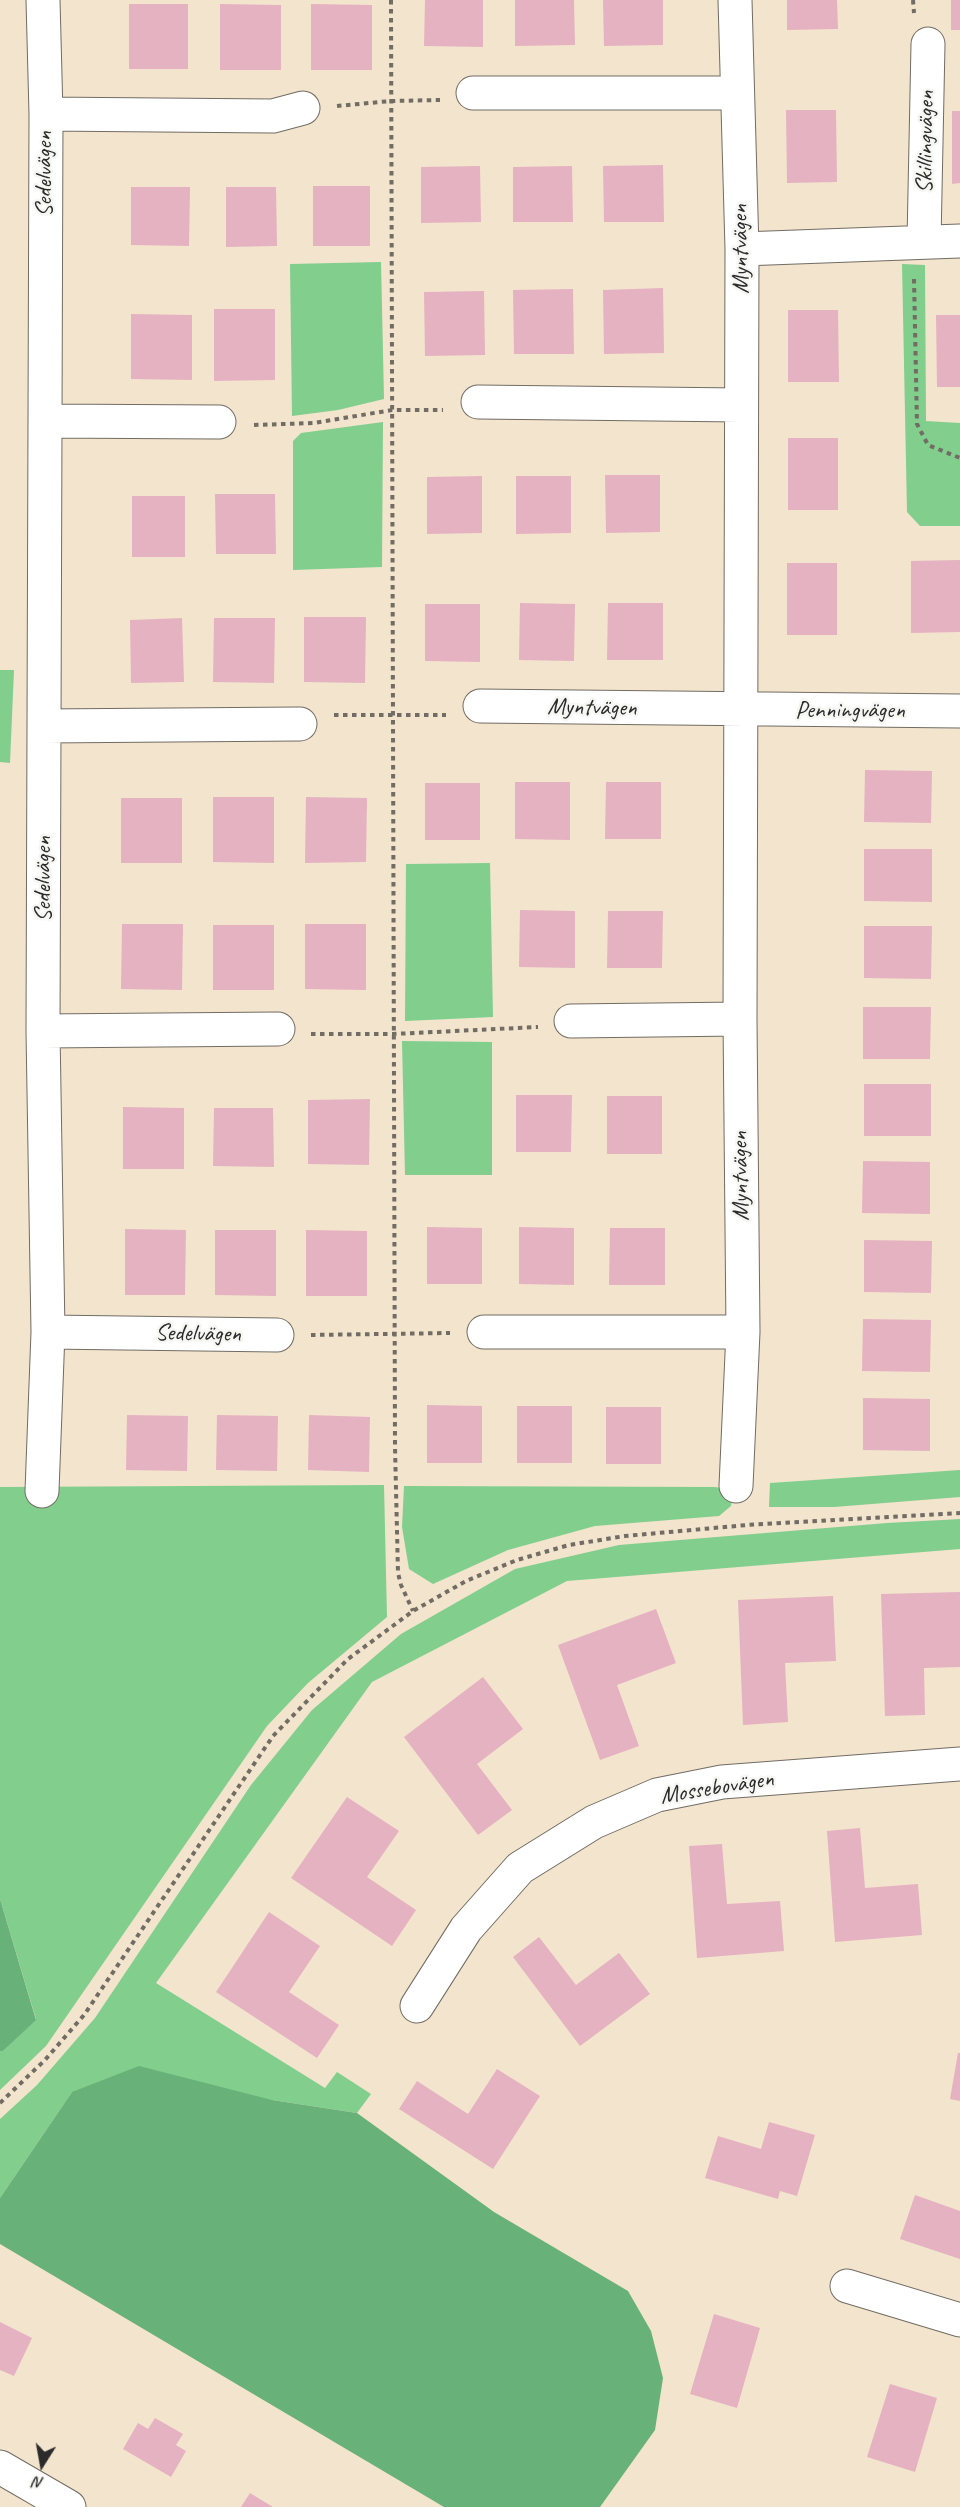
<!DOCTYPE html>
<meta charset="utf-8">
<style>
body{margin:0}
#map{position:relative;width:960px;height:2507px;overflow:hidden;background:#f3e4cd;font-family:Caveat,sans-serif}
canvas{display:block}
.north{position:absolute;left:12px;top:2435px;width:60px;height:60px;-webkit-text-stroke:4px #f6f6f2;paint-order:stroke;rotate:191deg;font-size:16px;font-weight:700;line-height:24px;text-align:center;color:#2b2b2b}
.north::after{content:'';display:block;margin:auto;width:21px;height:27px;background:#2b2b2b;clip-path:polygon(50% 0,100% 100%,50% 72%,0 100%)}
</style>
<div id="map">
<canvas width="960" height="2507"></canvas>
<div class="north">N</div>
</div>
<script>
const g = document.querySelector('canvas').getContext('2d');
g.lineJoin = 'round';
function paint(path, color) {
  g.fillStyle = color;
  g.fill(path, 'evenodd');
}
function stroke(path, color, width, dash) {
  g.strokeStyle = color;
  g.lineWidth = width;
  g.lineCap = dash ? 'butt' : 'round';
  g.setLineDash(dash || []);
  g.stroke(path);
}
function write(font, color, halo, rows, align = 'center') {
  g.font = font + ' Caveat,sans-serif';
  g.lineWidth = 5;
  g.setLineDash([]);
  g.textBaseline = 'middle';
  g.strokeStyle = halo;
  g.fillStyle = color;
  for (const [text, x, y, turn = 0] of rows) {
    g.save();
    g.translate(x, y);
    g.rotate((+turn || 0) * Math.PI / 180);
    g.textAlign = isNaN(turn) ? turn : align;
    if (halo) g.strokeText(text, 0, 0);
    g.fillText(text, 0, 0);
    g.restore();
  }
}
const green = new Path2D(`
 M381,262L384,399L338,410L292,416L290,264Z
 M902,264L925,265L926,421L960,423V526H920L907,512Z
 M383,422L382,567L293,570V441L301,433Z
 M0,670H14L10,763L0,762Z
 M490,863L493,1017L405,1021L406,864Z
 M402,1041L492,1042V1175H405Z
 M960,1470V1497L834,1507H769L770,1483Z
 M384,1485L387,1617L308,1683L267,1726L46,2046L0,2090V2051H3L36,2019L0,1899V1487Z
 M404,1486L714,1487L733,1489L731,1506L719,1516L595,1526L508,1550L433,1584L409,1569L402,1527Z
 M960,1519V1549L567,1581L372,1682L156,1983L325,2088L337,2072L371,2094L357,2113L272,2100L72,2092L0,2198V2119L37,2085L95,2018L251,1785L312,1710L401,1634L515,1569L619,1545L887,1523Z`);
const forest = new Path2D(`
 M0,1899L36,2020L3,2051H0Z
 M139,2066L272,2100L357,2113L494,2212L628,2291L651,2331L663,2378L655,2430L600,2507H444L0,2244V2198L72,2092Z`);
const building = new Path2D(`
 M425,0H483V47L424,46Z
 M515,0H574L575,45L515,46Z
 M603,0H663V45L604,46Z
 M787,0H837L838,29L787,30Z
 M951,0H960V30H951Z
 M129,4H188V69H129Z
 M220,4L281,5V70H220Z
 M311,4L372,5V70H311Z
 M786,110H836L837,182L787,183Z
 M952,111H960V183L952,184Z
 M663,165L664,222H604L603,166Z
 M480,166L481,222L421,223V167Z
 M572,166L573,222H513V167Z
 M313,186H370V246H313Z
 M131,187H190L189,246L131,245Z
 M226,187H276L277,246L226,247Z
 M663,288L664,353L604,354L603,290Z
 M573,289L574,354H514L513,290Z
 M484,291L485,355L425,356L424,292Z
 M214,309H275V380L214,381Z
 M788,310H838L839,382H788Z
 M131,314L192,315V380L131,379Z
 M936,315H960V387H937Z
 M788,438H838V510H788Z
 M605,475H660V532L606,533Z
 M482,476V533L427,534V477Z
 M516,476H571V533L516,534Z
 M215,494H275L276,554H216Z
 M132,496H185V557H132Z
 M960,560V632L911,633V561Z
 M787,563H837V635H787Z
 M520,603L575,604L574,661L519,660Z
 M608,603H663V660H607Z
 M425,604H480V662L425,661Z
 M304,617H366L365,683L304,682Z
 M182,618L184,682L131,683L130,620Z
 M214,618H275L274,683L213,682Z
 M865,770L932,771L931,823L864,822Z
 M515,782H570V840L515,839Z
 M606,782H661V839H605Z
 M425,783H480V840H425Z
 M213,797H274V863L213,862Z
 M306,797L367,798L366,862L305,863Z
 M121,798H182V863H121Z
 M864,849H932V902L864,901Z
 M520,910L575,911V968L519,967Z
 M608,911H663L662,968H607Z
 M122,924H183L182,990L121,989Z
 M305,924H366V990L305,989Z
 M213,925H274V990H213Z
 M864,926H932L931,979L864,978Z
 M863,1007H931L930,1059H863Z
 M864,1084H931V1136H864Z
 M516,1095H572L571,1152H516Z
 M607,1096H662V1154H607Z
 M370,1099L369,1165L308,1164V1100Z
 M123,1107L184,1108V1169H123Z
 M214,1108H273L274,1167L213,1166Z
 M863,1161L930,1162V1214L862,1213Z
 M427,1227L482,1228V1284H427Z
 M519,1227L574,1228V1285L519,1284Z
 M610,1228H665V1285H609Z
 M125,1229L186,1230L185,1295H125Z
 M215,1230H276V1296L215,1295Z
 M306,1230L367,1231V1296H306Z
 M864,1240L932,1241L931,1293L864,1292Z
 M863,1319L931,1320L930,1372L862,1371Z
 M863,1398L930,1399V1451L863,1450Z
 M427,1405L482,1406V1463H427Z
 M517,1406H572V1463H517Z
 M606,1407H661V1464H606Z
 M127,1415L188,1416L187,1471L126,1470Z
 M217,1415L278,1416L277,1471L216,1470Z
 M309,1415L370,1417L369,1472L308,1470Z
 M960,1592V1667L924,1668L925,1715L885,1716L881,1594Z
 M833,1596L836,1661L785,1663L788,1722L743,1725L738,1600Z
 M656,1609L676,1663L617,1685L639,1746L600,1760L558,1645Z
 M483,1677L523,1729L477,1764L512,1810L478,1835L404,1737Z
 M347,1797L399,1831L367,1877L416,1910L392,1946L291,1878Z
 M860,1828L865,1888L918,1884L922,1935L835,1942L827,1831Z
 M722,1844L727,1904L780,1901L784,1951L697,1958L689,1846Z
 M269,1912L320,1946L289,1992L339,2025L317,2058L216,1992Z
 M539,1937L576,1985L619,1953L650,1994L580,2046L513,1957Z
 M958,2053H960V2101L950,2099Z
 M497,2069L540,2096L493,2169L399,2109L417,2081L468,2114Z
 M769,2122L815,2135L797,2196L780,2191L778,2199L705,2178L718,2136L761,2149Z
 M915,2195L960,2211V2259L900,2239Z
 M714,2314L760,2328L737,2408L690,2394Z
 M0,2322L32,2338L14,2376L0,2370Z
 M890,2384L937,2398L915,2472L867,2457Z
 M155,2418L183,2434L176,2445L186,2451L171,2477L123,2449L138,2423L148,2429Z
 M250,2493L273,2507H241Z`);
const path = new Path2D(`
 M391,0L395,1447L398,1573L401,1585L413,1611
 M913,0L914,13
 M337,106L391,101L440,100
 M914,279L917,424L928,445L960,458
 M254,425L314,423L392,410H443
 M334,715H446
 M311,1034H393L538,1027
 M311,1335L450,1333
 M0,2103L45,2060L84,2015L273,1736L348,1659L413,1611L466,1581L517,1560L569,1545L625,1536L747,1525L960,1513`);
const minor = new Path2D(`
 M735,0L742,249L740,1019L743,1332L736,1486
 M473,93H737
 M46,114L273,116L303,108
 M924,241L928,44
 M742,249L960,241
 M478,402L740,405
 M45,421L219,422
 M480,706L960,711
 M44,726L300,724
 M571,1021L740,1019
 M43,1031L278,1029
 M48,1332L277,1335
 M484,1332H743
 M42,1491L48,1332L43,1031L46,114L43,0
 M417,2006L466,1929L520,1868L594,1822L657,1795L722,1782L960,1764
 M847,2286L960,2320
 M0,2467L69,2507`);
const streetNames = [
 ["Skillingvägen",926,142,-89],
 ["Sedelvägen",45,174,-90],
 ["Myntvägen",741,249,-91],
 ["Myntvägen",592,708,1],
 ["Penningvägen",850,711],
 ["Sedelvägen",44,879,-90],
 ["Myntvägen",741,1176,-91],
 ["Sedelvägen",198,1334,1],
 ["Mossebovägen",717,1788,-9]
];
paint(green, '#81ce8d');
paint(forest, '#68b178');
paint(building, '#e5b2c1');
stroke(minor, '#716c64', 35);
stroke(path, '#716c64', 4, [4.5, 4.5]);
stroke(minor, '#fff', 33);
write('24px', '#2b2b2b', '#f6f6f2', streetNames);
</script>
